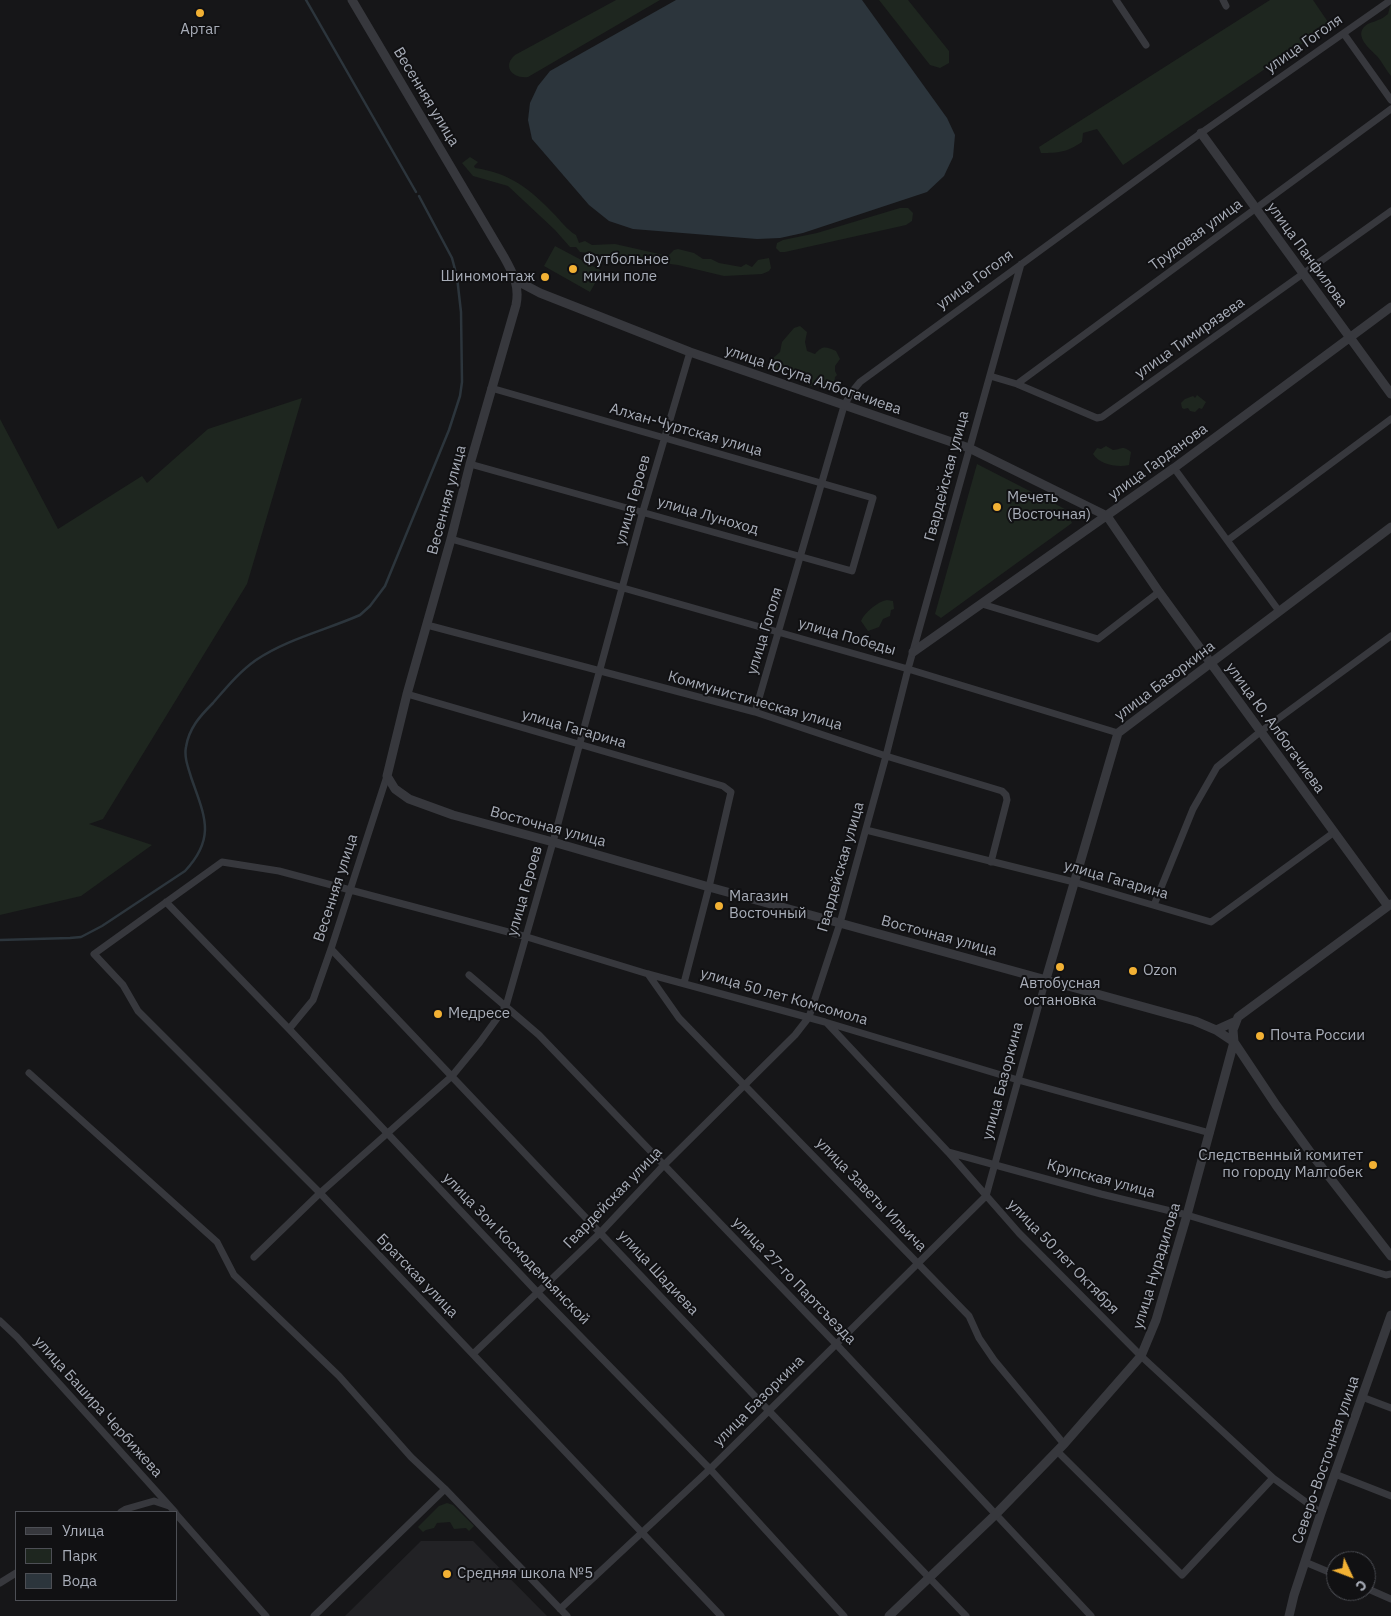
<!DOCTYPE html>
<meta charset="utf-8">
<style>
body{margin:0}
#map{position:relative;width:1391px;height:1616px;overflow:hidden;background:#161618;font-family:"IBM Plex Sans",sans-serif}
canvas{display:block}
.legend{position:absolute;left:15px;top:1511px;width:162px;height:90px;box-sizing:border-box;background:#111113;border:1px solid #4d4f55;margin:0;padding:6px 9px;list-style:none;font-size:15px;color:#a8adb8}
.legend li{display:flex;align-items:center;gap:10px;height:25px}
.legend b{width:25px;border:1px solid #4d4f55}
.north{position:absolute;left:1326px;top:1551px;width:50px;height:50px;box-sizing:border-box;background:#111113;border:1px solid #4d4f55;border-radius:50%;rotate:133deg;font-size:14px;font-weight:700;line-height:20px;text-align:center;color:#a8adb8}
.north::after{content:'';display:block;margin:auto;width:18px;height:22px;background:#f2b134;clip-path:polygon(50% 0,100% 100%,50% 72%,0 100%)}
</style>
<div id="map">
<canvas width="1391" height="1616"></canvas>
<ul class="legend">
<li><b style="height:6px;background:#37383d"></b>Улица</li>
<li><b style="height:14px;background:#1e261f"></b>Парк</li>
<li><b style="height:14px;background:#2c353c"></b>Вода</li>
</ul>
<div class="north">С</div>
</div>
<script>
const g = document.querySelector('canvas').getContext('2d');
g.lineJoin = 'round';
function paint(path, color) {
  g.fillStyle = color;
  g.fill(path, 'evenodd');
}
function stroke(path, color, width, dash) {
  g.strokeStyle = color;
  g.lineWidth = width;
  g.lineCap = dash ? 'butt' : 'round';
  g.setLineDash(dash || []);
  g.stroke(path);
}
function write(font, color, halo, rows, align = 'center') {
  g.font = font + ' "IBM Plex Sans",sans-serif';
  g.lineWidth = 4;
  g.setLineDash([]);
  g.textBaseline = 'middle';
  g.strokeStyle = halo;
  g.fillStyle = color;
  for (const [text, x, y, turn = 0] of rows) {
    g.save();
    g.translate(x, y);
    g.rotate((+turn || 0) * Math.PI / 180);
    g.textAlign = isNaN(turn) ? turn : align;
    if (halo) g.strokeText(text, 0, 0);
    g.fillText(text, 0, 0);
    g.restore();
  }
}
const built = new Path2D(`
 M421,1541H473L547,1616H345Z`);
const green = new Path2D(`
 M616,0H660L528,77C512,79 502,66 515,55Z
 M879,0H908L949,51V63L940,68L930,65Z
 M1270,0H1313L1330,25L1123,165L1097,129L1083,133L1082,142C1067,152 1059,153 1041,153L1039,147Z
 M1391,3V76C1386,70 1382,62 1377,56C1370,49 1355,37 1364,27C1369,22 1372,23 1378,20C1382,19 1385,16 1388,14Z
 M470,157L478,162L474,166L475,168C510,173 530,189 554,214C561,221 567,230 576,235L579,243L585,241L592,245L615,244L668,256L674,250L678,249L694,253L703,259H711L719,263L741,267L746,264L752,267L758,260L769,258L771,268L769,271L762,274L724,276L678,265L580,252L576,247H570L555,230L508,186L473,176L462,163Z
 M900,208H908L913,213L912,221L906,225L785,252H780L776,248L777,243L783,240L817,233Z
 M555,246L602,271L590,292L544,266Z
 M800,326L807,332L805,342L807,351L815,354C823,345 826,347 836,351L840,359L835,366V371L837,375L835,377L834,385L826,390L819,384L814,387L808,385L805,382V377L790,379L789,374L781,373L772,369L771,360L780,352L782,342L794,328Z
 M1197,395L1206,402L1202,409L1199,408L1195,412L1190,411L1188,408L1184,409L1182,408L1181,403L1185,399L1193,396L1195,398Z
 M302,398L247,584L103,819L89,824L152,845L81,896L0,915V419L58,529L142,476L147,483L208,429Z
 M1106,446L1113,450C1123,449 1122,445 1131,452L1129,465C1117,468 1099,464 1093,454L1097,448L1101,449Z
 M977,464L1065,509L1072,523L941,618L935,614Z
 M887,600L893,601L894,609L891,610L890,616L883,619L879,627L868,631L861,621C865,612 877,602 887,600Z
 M447,1503L453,1505L474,1526L469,1531L466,1528L454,1529L450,1522L437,1523L434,1528L426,1530L423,1532L418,1527L439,1506Z`);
const water = new Path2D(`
 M676,0H862L947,118L955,135L953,157L944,176L927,192L803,233L780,238L757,239L633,229L609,221L589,205L532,139L528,120L530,103L538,86L550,71Z`);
const stream = new Path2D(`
 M306,0L416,192
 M0,940L70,938L81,937L102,926L185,871C217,837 204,815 191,777C188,767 184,757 186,747C189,728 200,716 213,703C226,688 239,672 256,660C287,639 326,630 360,615L370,606L385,586L449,430L460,396L462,382L461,312L457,277L452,258L419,196`);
const minor = new Path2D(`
 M1116,0L1146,45
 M1223,0L1226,6
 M1344,34L1391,100
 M990,376L1017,384L1097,418L1102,417L1391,211
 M1017,384L1391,109
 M470,464L852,571L873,498L491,388
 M1174,468L1279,611
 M451,539L908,669L1118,733
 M1228,540L1391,419
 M982,604L1098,639L1159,592
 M427,625L755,712L886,756L1002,791L1006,795L1007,800L991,862
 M407,694L723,786L731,792L709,887L684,983
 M755,712L844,406L851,393L860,382L1201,133L1391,0
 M866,830L1074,882L1211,922L1333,833
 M166,902L289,1029L538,1293L710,1469L844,1616
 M1154,905L1193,809L1217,767L1260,732L1391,636
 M331,949L769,1411L966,1616
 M648,974L679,1018L969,1316L979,1338L994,1360L1064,1444
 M469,975L539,1035L836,1344L1091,1616
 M827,1023L948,1152L1019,1233L1141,1356L1273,1478L1321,1513
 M289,1029L313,1000L331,949L387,776
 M29,1073L217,1242L234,1275L339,1376L411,1457L445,1489L567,1616
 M948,1152L1101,1194L1187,1215L1386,1275L1391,1274
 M254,1257L320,1193L452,1076L480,1042L506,1006L553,842L643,511L690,352
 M0,1321L17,1337L103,1432L175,1512
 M473,1354L601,1232L664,1165L795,1035L809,1017L840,923L886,756L908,669L1021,264
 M1362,1397L1391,1408
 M1057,1451L1182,1575L1273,1478
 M1335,1474L1391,1496
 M121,1512L126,1509L154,1501L169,1506
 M176,1514L266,1616
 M1305,1562L1336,1575
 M0,1583L16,1573
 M1366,1588L1391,1599
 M560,1609L710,1469L986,1196L1046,979
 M314,1616L445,1489
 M721,1616L320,1193L138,1011L123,985L94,954L222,862L279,871L527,937L648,974L825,1022L1018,1080L1210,1133`);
const tertiary = new Path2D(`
 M352,0L504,257C513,273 520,286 516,305L470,464L451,539L407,694L387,776L395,789L409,799L453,815L553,842L709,887L1195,1021L1216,1030L1234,1042L1276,1105L1313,1156L1391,1256
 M1201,133L1391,394
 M515,276L523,284L540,293L690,352L969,448L1107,516L1159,592L1388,906
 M913,652L1174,468L1391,307
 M1046,979L1118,733L1391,527
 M1216,1030L1236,1021
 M889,1616L995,1515L1064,1444L1141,1356L1156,1320L1187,1215L1234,1042L1233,1030L1238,1017L1391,904
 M1289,1616L1294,1595L1321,1513L1391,1315`);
const markers = [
 [200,13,5,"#f2b134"],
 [573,269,5,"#f2b134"],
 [545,277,5,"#f2b134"],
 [997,507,5,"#f2b134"],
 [719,906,5,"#f2b134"],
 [1060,967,5,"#f2b134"],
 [1133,971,5,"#f2b134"],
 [438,1014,5,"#f2b134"],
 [1260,1036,5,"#f2b134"],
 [1373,1165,5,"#f2b134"],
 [447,1574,5,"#f2b134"]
];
const poiNames = [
 ["Артаг",200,30,"center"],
 ["Футбольное",583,260],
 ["мини поле",583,277],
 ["Шиномонтаж",535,277,"right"],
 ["Мечеть",1007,498],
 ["(Восточная)",1007,515],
 ["Магазин",729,897],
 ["Восточный",729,914],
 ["Ozon",1143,971],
 ["Автобусная",1060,984,"center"],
 ["остановка",1060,1001,"center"],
 ["Медресе",448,1014],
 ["Почта России",1270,1036],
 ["Следственный комитет",1363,1156,"right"],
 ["по городу Малгобек",1363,1173,"right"],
 ["Средняя школа №5",457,1574]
];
const streetNames = [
 ["улица Гоголя",1304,44,-35],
 ["Весенняя улица",426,97,59],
 ["Трудовая улица",1196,235,-36],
 ["улица Панфилова",1307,255,54],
 ["улица Гоголя",975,280,-36],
 ["улица Тимирязева",1190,338,-35],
 ["улица Юсупа Албогачиева",813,380,19],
 ["Алхан-Чуртская улица",686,430,16],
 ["улица Гарданова",1158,462,-36],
 ["Гвардейская улица",947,476,-75],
 ["Весенняя улица",447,500,-75],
 ["улица Героев",633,500,-74],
 ["улица Луноход",708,516,16],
 ["улица Гоголя",765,631,-73],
 ["улица Победы",847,637,16],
 ["улица Базоркина",1165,681,-37],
 ["Коммунистическая улица",755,701,16],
 ["улица Ю. Албогачиева",1275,728,54],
 ["улица Гагарина",574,729,16],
 ["Восточная улица",548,827,15],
 ["Гвардейская улица",841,867,-74],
 ["улица Гагарина",1116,880,16],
 ["Весенняя улица",336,888,-72],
 ["улица Героев",525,891,-74],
 ["Восточная улица",939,936,15],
 ["улица 50 лет Комсомола",784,997,16],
 ["улица Базоркина",1003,1081,-75],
 ["Крупская улица",1101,1179,15],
 ["улица Заветы Ильича",871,1195,46],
 ["Гвардейская улица",613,1198,-46],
 ["улица Зои Космодемьянской",516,1249,46],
 ["улица 50 лет Октября",1063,1257,46],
 ["улица Нурадилова",1157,1266,-73],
 ["улица Шадиева",658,1273,47],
 ["Братская улица",417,1276,46],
 ["улица 27-го Партсъезда",794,1281,46],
 ["улица Базоркина",759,1401,-45],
 ["улица Башира Чербижева",98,1407,48],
 ["Северо-Восточная улица",1326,1460,-71]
];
paint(built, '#222225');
paint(green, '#1e261f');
paint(water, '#2c353c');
stroke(stream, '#2c353c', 2.5);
stroke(minor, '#37383d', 7);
stroke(tertiary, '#37383d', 9);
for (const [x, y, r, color] of markers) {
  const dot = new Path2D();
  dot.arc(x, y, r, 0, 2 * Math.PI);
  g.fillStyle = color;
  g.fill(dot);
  stroke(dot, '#111113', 2);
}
write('15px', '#a8adb8', '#111113', poiNames, 'left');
write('15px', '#a8adb8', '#111113', streetNames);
</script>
